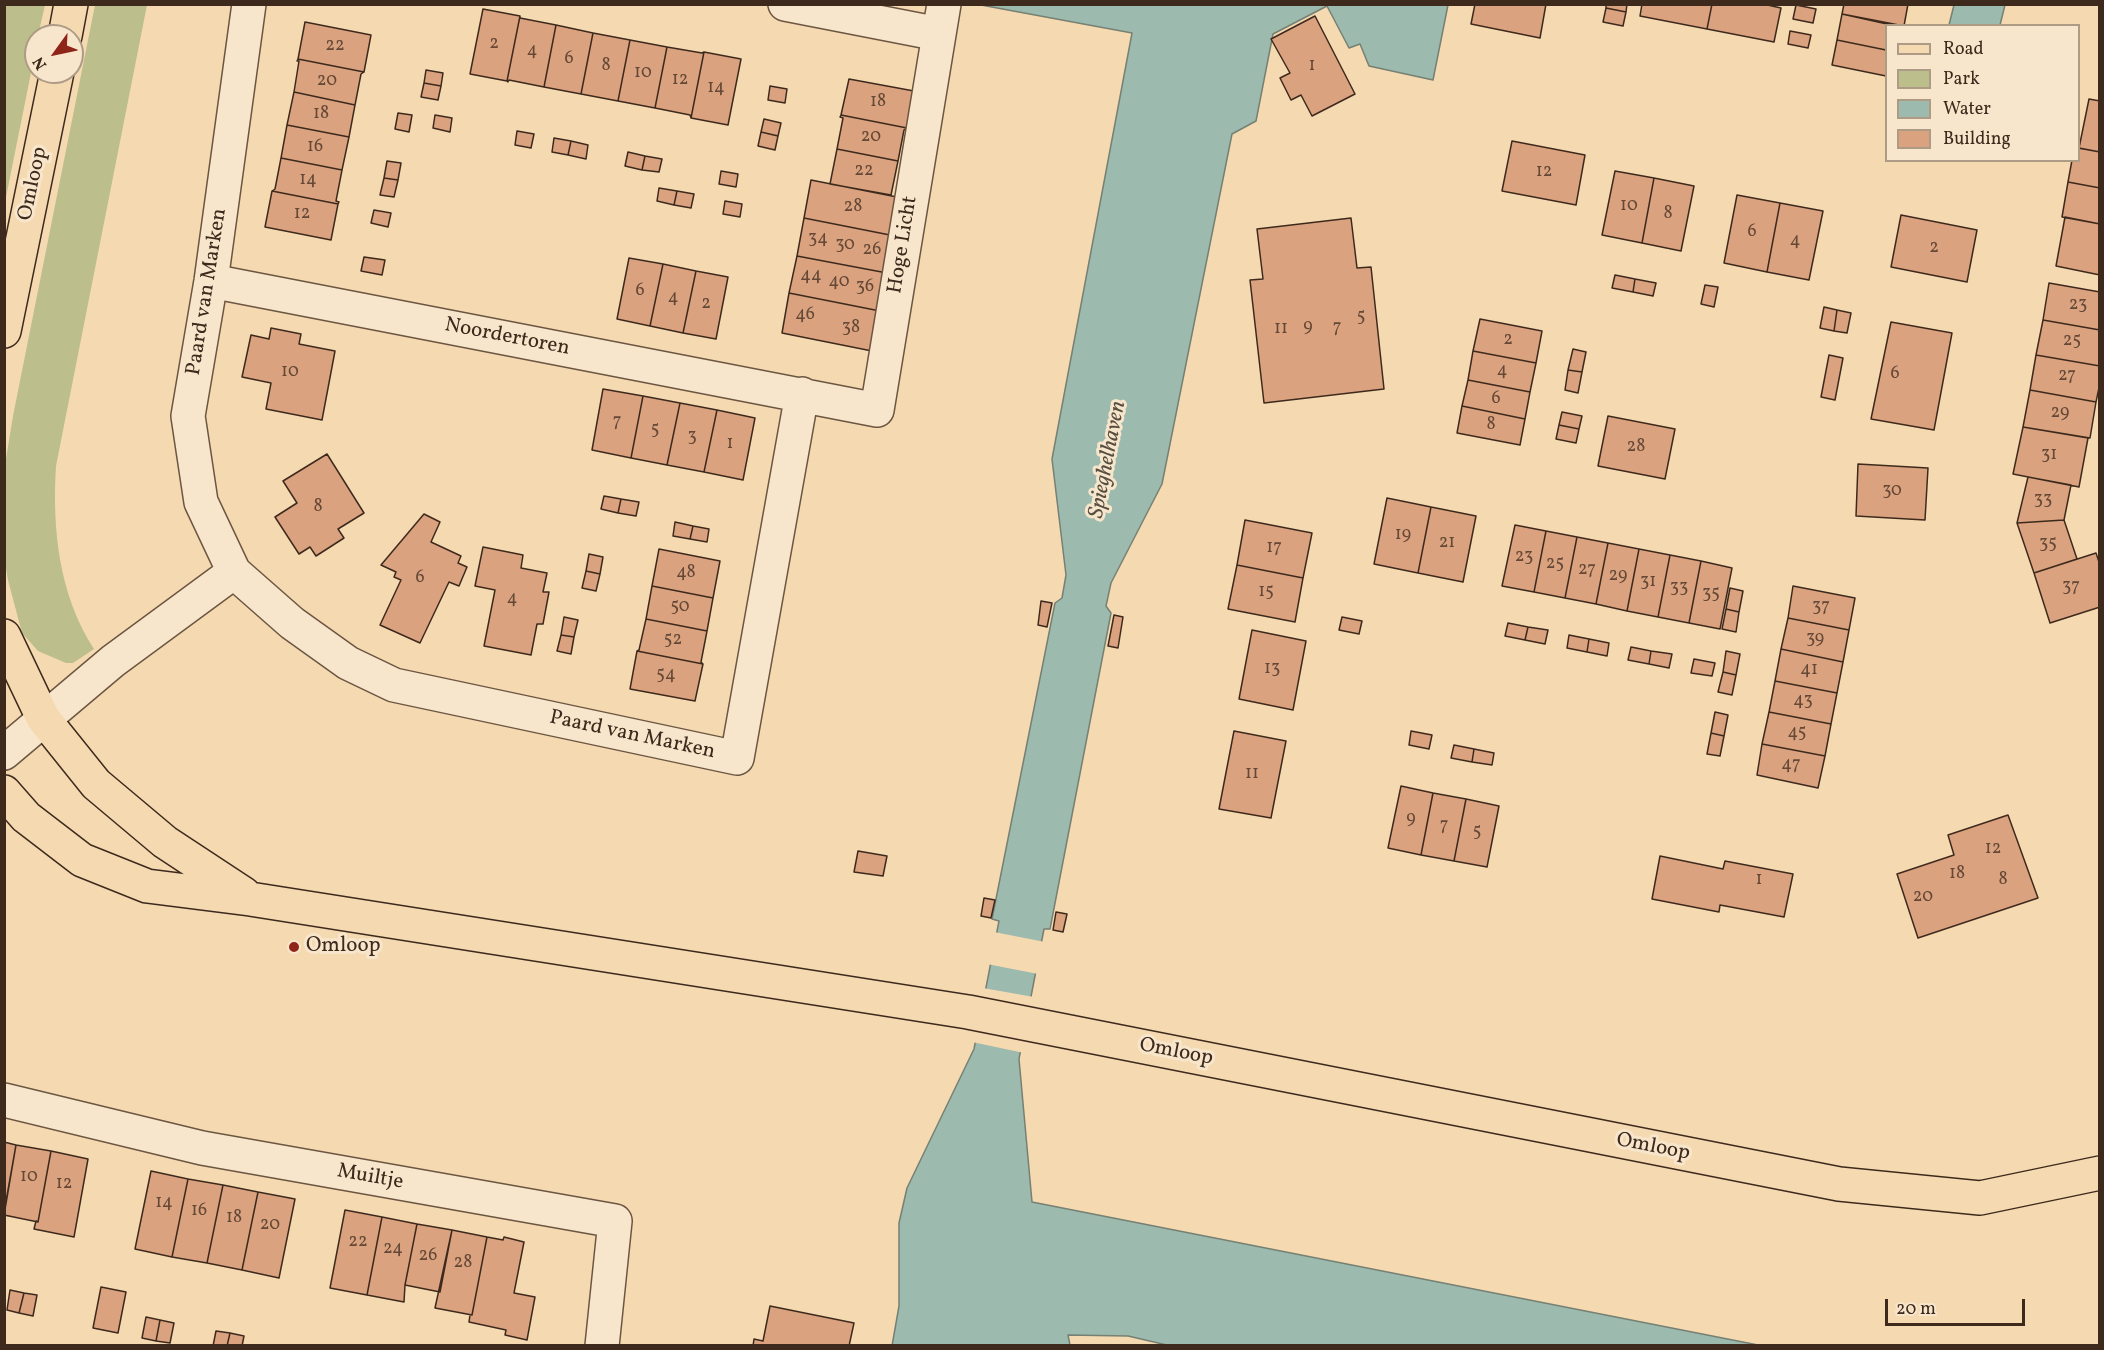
<!DOCTYPE html>
<style>
body{margin:0}
#map{position:relative;width:2104px;height:1350px;overflow:hidden;background:#f5d9b1;font-family:Vollkorn,serif}
canvas{display:block}
.frame{position:absolute;inset:0;border:6px solid #3e2a1d;pointer-events:none}
.legend{position:absolute;left:1885px;top:24px;width:195px;height:138px;box-sizing:border-box;background:#f8e6cc;border:2px solid #ae9b86;margin:0;padding:8px 10px;list-style:none;font-size:18px;color:#3e2a1d}
.legend li{display:flex;align-items:center;gap:12px;height:30px}
.legend b{width:30px;border:2px solid #ae9b86}
.north{position:absolute;left:24px;top:24px;width:60px;height:60px;box-sizing:border-box;background:#f8e6cc;border:2px solid #ae9b86;border-radius:50%;rotate:237deg;font-size:16px;font-weight:700;line-height:24px;text-align:center;color:#3e2a1d}
.north::after{content:'';display:block;margin:auto;width:21px;height:27px;background:#8f2418;clip-path:polygon(50% 0,100% 100%,50% 72%,0 100%)}
.scale{position:absolute;left:1885px;top:1299px;width:140px;height:27px;box-sizing:border-box;border:3px solid #3e2a1d;border-top:0;padding-left:8px;font-size:18px;line-height:21px;white-space:nowrap;color:#3e2a1d;-webkit-text-stroke:4px #f8e6cc;paint-order:stroke}
</style>
<div id="map">
<canvas width="2104" height="1350"></canvas>
<div class="frame"></div>
<ul class="legend">
<li><b style="height:8px;background:#f5d9b1"></b>Road</li>
<li><b style="height:16px;background:#bcbf8b"></b>Park</li>
<li><b style="height:16px;background:#9cbaad"></b>Water</li>
<li><b style="height:16px;background:#daa27f"></b>Building</li>
</ul>
<div class="north">N</div>
<div class="scale">20 m</div>
</div>
<script>
const g = document.querySelector('canvas').getContext('2d');
g.lineJoin = 'round';
function paint(path, color) {
  g.fillStyle = color;
  g.fill(path, 'evenodd');
}
function stroke(path, color, width, dash) {
  g.strokeStyle = color;
  g.lineWidth = width;
  g.lineCap = dash ? 'butt' : 'round';
  g.setLineDash(dash || []);
  g.stroke(path);
}
function write(font, color, halo, rows, align = 'center') {
  g.font = font + ' Vollkorn,serif';
  g.lineWidth = 6;
  g.setLineDash([]);
  g.textBaseline = 'middle';
  g.strokeStyle = halo;
  g.fillStyle = color;
  for (const [text, x, y, turn = 0] of rows) {
    g.save();
    g.translate(x, y);
    g.rotate((+turn || 0) * Math.PI / 180);
    g.textAlign = isNaN(turn) ? turn : align;
    if (halo) g.strokeText(text, 0, 0);
    g.fillText(text, 0, 0);
    g.restore();
  }
}
const green = new Path2D(`
 M5,4L45,5L38,36H36V48L5,202Z
 M95,5H147L56,466C52,529 59,595 94,649L73,663H66L38,651L22,633L8,580L4,557L5,465L13,416Z`);
const water = new Path2D(`
 M981,5H1448L1433,80L1369,66L1360,44L1349,48L1327,6L1273,34L1256,121L1232,134L1162,484L1111,583L1106,606L1111,613L1050,929H1044L1019,1059L1032,1202L1758,1345L1171,1346L1128,1336L1068,1335L1070,1345L892,1346L899,1306V1223L907,1188L974,1049L999,921L992,919L1055,603L1062,598L1066,575L1052,459L1132,33Z
 M1954,5V4L2005,5L2000,25H1949Z`);
const pier = new Path2D(`
 M994,932L1045,942L1038,974L987,964Z
 M983,988L1034,997L1024,1053L972,1042Z`);
const building = new Path2D(`
 M1475,4H1546L1540,38L1471,24Z
 M1606,4H1627L1626,12L1606,8Z
 M1642,4H1712L1707,29L1640,16Z
 M1712,4H1763L1781,8L1774,42L1707,29Z
 M1844,4H1908L1904,26L1842,14Z
 M1796,5L1816,9L1813,23L1793,19Z
 M1606,8L1626,12L1623,26L1603,22Z
 M483,9L520,16L507,81L470,74Z
 M1842,14L1896,26H1886V50L1837,40Z
 M520,16V18L556,25L544,87L509,80L508,82L507,81Z
 M1315,16L1355,94L1312,116L1301,95L1291,100L1280,78L1290,73L1271,39Z
 M305,22L371,35L364,72L298,59Z
 M556,25L593,33L581,94L544,87Z
 M1790,31L1811,35L1808,48L1788,44Z
 M593,33L630,40L618,101L581,94Z
 M630,40L667,47L655,108L618,101Z
 M1837,40L1886,50V76L1832,65Z
 M667,47L702,53L704,52L691,118L690,115L655,108Z
 M704,52L741,59L728,125L691,118Z
 M298,59L364,72L361,74L355,105L294,92L299,61H297Z
 M426,70L443,73L441,86L424,83Z
 M849,79L914,91L907,128L841,115Z
 M424,83L441,86L438,100L421,97Z
 M770,86L787,89L785,103L768,100Z
 M294,92L355,105L349,137L287,125Z
 M2089,99L2100,101V152L2079,148Z
 M398,113L412,115L409,132L395,129Z
 M435,115L452,118L450,132L433,128Z
 M841,115L907,128L904,130L898,161L837,149L843,118L840,117Z
 M764,119L781,123L778,136L761,132Z
 M287,125L349,137L342,170L281,158Z
 M517,131L534,134L531,148L515,145Z
 M761,132L778,136L775,150L758,146Z
 M554,138L571,141L568,155L552,152Z
 M571,141L588,145L586,159L568,155Z
 M1512,141L1585,155L1576,205L1502,191Z
 M2078,148L2100,152V188L2068,182L2072,160H2078Z
 M837,149L898,161L891,195L830,184Z
 M628,152L645,156L642,170L625,166Z
 M645,156L662,159L659,172L642,170Z
 M281,158L342,170L336,201L339,202L338,204L272,191L275,189Z
 M387,161L401,163L398,180L384,178Z
 M721,171L738,174L736,187L719,184Z
 M1615,171L1654,178L1642,243L1602,235Z
 M384,178L398,180L394,197L380,195Z
 M1654,178L1694,186L1681,251L1642,243Z
 M811,180L902,198L895,236L804,218Z
 M2068,182L2100,188V224L2062,217Z
 M659,188L677,191L674,205L657,201Z
 M272,191L338,204L331,240L265,227Z
 M677,191L694,194L691,208L674,205Z
 M1737,195L1780,203L1767,272L1724,263Z
 M725,201L742,204L740,217L723,214Z
 M1780,203L1823,211L1809,280L1767,272Z
 M374,210L391,213L388,227L371,223Z
 M1901,215L1977,230L1967,282L1891,267Z
 M2065,217L2100,224V275L2056,266Z
 M804,218L895,236L887,273L797,256Z
 M1351,218L1357,268L1371,267L1384,389L1264,403L1250,280L1263,279L1257,229Z
 M797,256L887,273L880,311L789,293Z
 M364,257L385,260L382,275L361,271Z
 M629,258L663,264L650,326L617,319Z
 M663,264L696,271L683,333L650,326Z
 M696,271L728,277L716,339L683,333Z
 M1615,275L1635,279L1633,292L1612,288Z
 M1635,279L1656,283L1653,296L1633,292Z
 M2049,283L2100,292V330L2043,320Z
 M1705,285L1718,287L1714,307L1701,304Z
 M789,293L880,311L872,351L782,333Z
 M1824,307L1837,310L1834,331L1820,328Z
 M1837,310L1851,313L1847,333L1834,331Z
 M1480,319L1542,331L1536,363L1473,351Z
 M2043,320L2100,330V366L2036,355Z
 M1891,322L1952,333L1934,430L1871,419Z
 M271,328L301,334L299,344L335,351L322,420L266,409L271,383L242,377L251,335L269,339Z
 M1573,349L1586,352L1582,372L1568,370Z
 M1473,351L1536,363L1530,392L1468,380Z
 M1829,355L1843,358L1835,400L1821,397Z
 M2036,355L2100,366V383L2096,402L2030,390Z
 M1568,370L1582,372L1578,393L1565,390Z
 M1468,380L1530,392L1525,419L1462,406Z
 M603,389L643,396L631,458L592,450Z
 M2030,390L2096,402L2090,438L2023,427Z
 M643,396L680,403L667,465L631,458Z
 M680,403L717,410L704,472L667,465Z
 M1462,406L1525,419L1520,445L1457,433Z
 M717,410L755,418L743,480L704,472Z
 M1562,412L1582,416L1579,429L1559,425Z
 M1608,416L1675,429L1665,479L1598,466Z
 M1559,425L1579,429L1576,443L1556,439Z
 M2023,427L2088,438L2079,487L2013,474Z
 M327,454L364,513L338,529L344,538L316,556L310,547L299,554L275,517L297,503L283,481Z
 M1858,464L1928,468L1925,520L1856,516Z
 M2028,477L2071,485L2064,520L2017,523Z
 M604,496L621,499L618,513L601,509Z
 M1387,498L1431,507L1418,573L1374,564Z
 M621,499L639,502L636,516L618,513Z
 M1431,507L1476,516L1463,582L1418,573Z
 M424,514L440,522L431,542L461,556L458,563L467,567L459,586L449,582L420,643L380,625L401,580L394,577L396,572L381,565Z
 M1245,520L1312,533L1303,578L1237,565Z
 M2064,520L2077,559L2034,573L2017,523Z
 M675,522L693,526L690,539L673,536Z
 M1515,525L1546,531L1534,592L1502,586Z
 M693,526L709,529L707,542L690,539Z
 M1546,531L1577,537L1565,598L1534,592Z
 M1577,537L1608,543L1596,604L1565,598Z
 M1608,543L1639,549L1627,611L1596,604Z
 M483,547L523,555L521,568L547,573L543,592H549L543,624H537L531,655L484,646L495,590L475,586Z
 M659,549L720,561L713,598L652,586Z
 M1639,549L1670,555L1658,617L1627,611Z
 M2096,553L2100,565V607L2050,623L2034,573Z
 M589,554L603,557L600,574L586,571Z
 M1670,555L1701,561L1689,623L1658,617Z
 M1701,561L1732,568L1720,629L1689,623Z
 M1237,565L1303,578L1295,622L1228,609Z
 M586,571L600,574L596,591L582,588Z
 M652,586L713,598L707,631L646,619Z
 M1793,586L1855,598L1849,630L1788,618Z
 M1730,588L1743,591L1739,612L1726,609Z
 M1041,601L1052,603L1047,627L1038,625Z
 M1726,609L1739,612L1736,632L1722,629Z
 M1114,615L1123,617L1118,648L1108,646Z
 M564,617L578,620L574,637L561,635Z
 M1342,617L1362,621L1359,634L1339,630Z
 M1788,618L1849,630L1843,662L1781,649Z
 M646,619L707,631L701,662L703,664L637,651L639,650Z
 M1508,623L1528,627L1525,640L1505,636Z
 M1528,627L1548,630L1545,644L1525,640Z
 M1252,630L1306,641L1293,710L1239,699Z
 M561,635L574,637L571,654L557,651Z
 M1569,635L1589,639L1587,652L1567,648Z
 M1589,639L1609,643L1607,656L1587,652Z
 M1631,647L1651,651L1649,664L1628,660Z
 M1781,649L1843,662L1837,693L1775,681Z
 M637,651L703,664L695,701L630,689Z
 M1651,651L1672,654L1669,668L1649,664Z
 M1726,651L1740,654L1736,675L1723,672Z
 M1694,659L1715,663L1712,676L1691,673Z
 M1723,672L1736,675L1732,695L1718,692Z
 M1775,681L1837,693L1831,724L1769,712Z
 M1715,712L1728,715L1724,736L1711,733Z
 M1769,712L1831,724L1825,756L1762,744Z
 M1234,731L1286,741L1271,818L1219,809Z
 M1411,731L1432,735L1429,749L1409,745Z
 M1711,733L1724,736L1720,756L1707,754Z
 M1762,744L1825,756L1818,788L1757,775Z
 M1454,745L1474,749L1472,762L1451,758Z
 M1474,749L1494,753L1492,765L1472,762Z
 M1401,786L1433,793L1421,855L1388,848Z
 M1433,793L1466,799L1454,861L1421,855Z
 M1466,799L1499,806L1487,867L1454,861Z
 M2008,815L2038,898L1918,938L1897,874L1954,855L1948,835Z
 M858,851L887,856L883,876L854,872Z
 M1660,856L1723,869L1725,861L1793,874L1784,917L1720,905L1719,912L1652,899Z
 M984,898L995,900L991,918L981,916Z
 M1056,912L1067,914L1063,932L1053,930Z
 M4,1142L16,1145L5,1207H4Z
 M16,1145L51,1151L38,1222L4,1215Z
 M51,1151L88,1159L74,1237L34,1229L36,1221L38,1222Z
 M151,1171L188,1179L172,1257L135,1249Z
 M188,1179L223,1185L207,1263L172,1257Z
 M223,1185L258,1192L242,1270L207,1263Z
 M258,1192L295,1199L279,1278L242,1270Z
 M345,1210L382,1217L367,1295L330,1288Z
 M382,1217L417,1224L405,1285L404,1302L367,1295Z
 M417,1224L452,1230L440,1292L405,1285Z
 M452,1230L487,1237L472,1315L435,1308Z
 M487,1237L503,1240L504,1237L524,1242L514,1293L535,1297L527,1340L505,1335L506,1330L469,1322L470,1315H472Z
 M101,1287L126,1292L118,1333L93,1328Z
 M10,1290L24,1293L19,1313L7,1310Z
 M24,1293L37,1295L33,1316L19,1313Z
 M770,1306L854,1323L849,1346H753L754,1339L763,1341Z
 M146,1317L160,1320L156,1341L142,1338Z
 M160,1320L174,1323L170,1343L156,1341Z
 M216,1331L230,1333L227,1346H213Z
 M230,1333L244,1336L242,1346H227Z`);
const minor = new Path2D(`
 M249,4L211,281L188,416L201,502L234,572L292,623L348,663L394,685L737,758L802,394
 M785,4L939,34
 M211,281L877,410L944,4
 M4,753L113,661L234,572
 M4,1100L202,1148L615,1221L602,1346`);
const major = new Path2D(`
 M65,36L71,4
 M4,331L57,72
 M4,636L43,718L96,784L165,842L244,894
 M4,792L26,817L82,860L147,886L250,899L968,1012L1839,1184L1980,1198L2100,1173`);
const markers = [
 [294,947,6,"#8f2418"]
];
const numberNames = [
 ["2",494,45],
 ["22",335,47],
 ["4",532,52],
 ["6",569,60],
 ["8",606,67],
 ["1",1312,67],
 ["10",643,74],
 ["12",680,81],
 ["20",327,82],
 ["14",716,89],
 ["18",878,103],
 ["18",321,115],
 ["20",871,138],
 ["16",315,148],
 ["22",864,172],
 ["12",1544,173],
 ["14",308,181],
 ["10",1629,207],
 ["28",853,208],
 ["12",302,215],
 ["8",1668,215],
 ["6",1752,233],
 ["34",818,240],
 ["4",1795,242],
 ["30",845,246],
 ["2",1934,249],
 ["26",872,251],
 ["44",811,277],
 ["40",839,283],
 ["36",865,288],
 ["6",640,292],
 ["4",673,299],
 ["2",706,305],
 ["23",2078,306],
 ["46",805,316],
 ["5",1361,318],
 ["9",1308,328],
 ["38",851,329],
 ["7",1337,329],
 ["11",1281,330],
 ["2",1508,341],
 ["25",2072,342],
 ["4",1502,372],
 ["10",290,373],
 ["6",1895,375],
 ["27",2067,377],
 ["6",1496,400],
 ["29",2060,414],
 ["7",617,423],
 ["8",1491,426],
 ["5",655,431],
 ["3",692,438],
 ["1",730,445],
 ["28",1636,448],
 ["31",2049,456],
 ["30",1892,492],
 ["33",2043,501],
 ["8",318,508],
 ["19",1403,536],
 ["21",1447,544],
 ["35",2048,545],
 ["17",1274,549],
 ["23",1524,558],
 ["25",1555,565],
 ["27",1587,571],
 ["48",686,574],
 ["29",1618,577],
 ["6",420,579],
 ["31",1648,583],
 ["37",2071,588],
 ["33",1679,589],
 ["15",1266,593],
 ["35",1711,595],
 ["4",512,600],
 ["50",680,608],
 ["37",1821,608],
 ["39",1815,640],
 ["52",673,641],
 ["13",1272,670],
 ["41",1809,671],
 ["54",666,676],
 ["43",1803,702],
 ["45",1797,734],
 ["47",1791,766],
 ["11",1252,775],
 ["9",1411,820],
 ["7",1444,827],
 ["5",1477,833],
 ["12",1993,850],
 ["18",1957,875],
 ["1",1759,881],
 ["8",2003,881],
 ["20",1923,898],
 ["10",29,1178],
 ["12",64,1185],
 ["14",164,1204],
 ["16",199,1212],
 ["18",234,1219],
 ["20",270,1226],
 ["22",358,1243],
 ["24",393,1250],
 ["26",428,1257],
 ["28",463,1264]
];
const streetNames = [
 ["Omloop",34,184,-78],
 ["Hoge Licht",904,245,-81],
 ["Paard van Marken",208,292,-81],
 ["Noordertoren",507,338,11],
 ["Paard van Marken",632,736,12],
 ["Omloop",1176,1053,11],
 ["Omloop",1653,1148,11],
 ["Muiltje",370,1178,10]
];
const poiNames = [
 ["Omloop",306,947]
];
const waterNames = [
 ["Spieghelhaven",1109,460,-79]
];
paint(green, '#bcbf8b');
paint(water, '#9cbaad');
stroke(water, '#768073', 1.5);
paint(pier, '#f5d9b1');
paint(building, '#daa27f');
stroke(building, '#3e2a1d', 1.5);
stroke(minor, '#6c5642', 36);
stroke(major, '#3e2a1d', 36);
stroke(minor, '#f8e6cc', 33);
stroke(major, '#f5d9b1', 33);
for (const [x, y, r, color] of markers) {
  const dot = new Path2D();
  dot.arc(x, y, r, 0, 2 * Math.PI);
  g.fillStyle = color;
  g.fill(dot);
  stroke(dot, '#f8e6cc', 2);
}
write('18px', '#654836', null, numberNames);
write('21px', '#3e2a1d', '#f8e6cc', streetNames);
write('21px', '#3e2a1d', '#f8e6cc', poiNames, 'left');
write('italic 22px', '#564e41', '#f8e6cc', waterNames);
</script>
